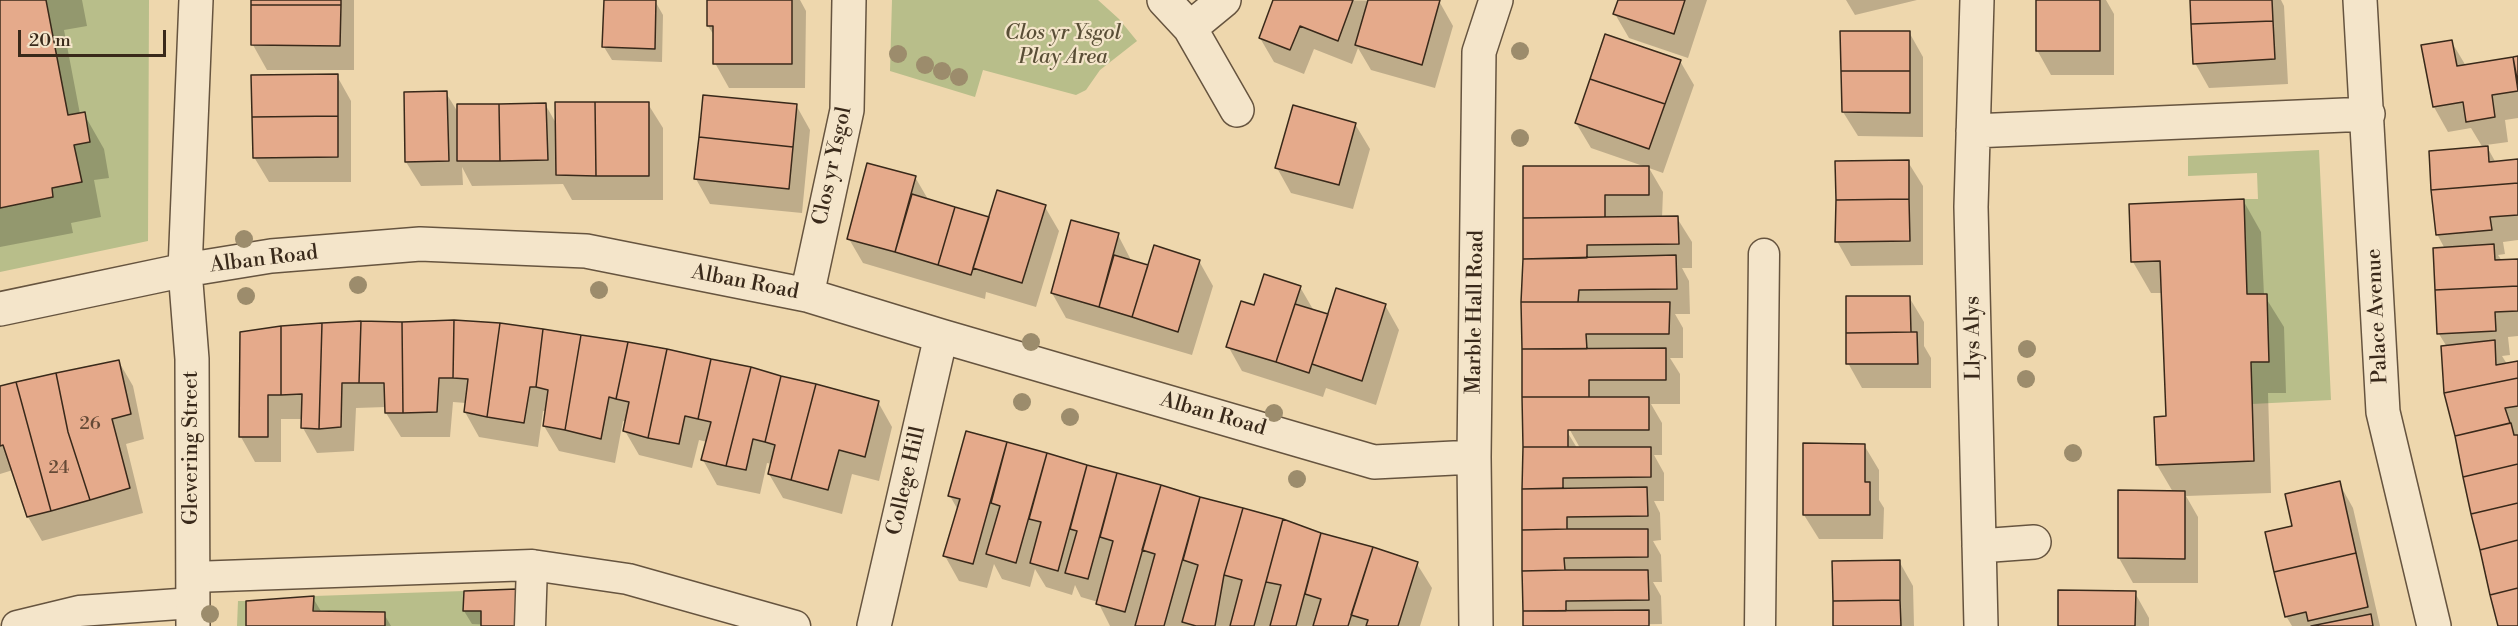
<!DOCTYPE html>
<style>
body{margin:0}
#map{position:relative;width:2518px;height:626px;overflow:hidden;background:#eed7ad;font-family:"Libre Bodoni",serif}
canvas{display:block}
.scale{position:absolute;left:18px;top:30px;width:148px;height:27px;box-sizing:border-box;border:3px solid #39291a;border-top:0;padding-left:8px;font-size:18px;line-height:21px;white-space:nowrap;color:#39291a;-webkit-text-stroke:4px #f4e5ca;paint-order:stroke}
</style>
<div id="map">
<canvas width="2518" height="626"></canvas>
<div class="scale">20 m</div>
</div>
<script>
const g = document.querySelector('canvas').getContext('2d');
g.lineJoin = 'round';
function paint(path, color) {
  g.fillStyle = color;
  g.fill(path, 'evenodd');
}
function stroke(path, color, width, dash) {
  g.strokeStyle = color;
  g.lineWidth = width;
  g.lineCap = dash ? 'butt' : 'round';
  g.setLineDash(dash || []);
  g.stroke(path);
}
function write(font, color, halo, rows, align = 'center') {
  g.font = font + ' "Libre Bodoni",serif';
  g.lineWidth = 4.5;
  g.setLineDash([]);
  g.textBaseline = 'middle';
  g.strokeStyle = halo;
  g.fillStyle = color;
  for (const [text, x, y, turn = 0] of rows) {
    g.save();
    g.translate(x, y);
    g.rotate((+turn || 0) * Math.PI / 180);
    g.textAlign = isNaN(turn) ? turn : align;
    if (halo) g.strokeText(text, 0, 0);
    g.fillText(text, 0, 0);
    g.restore();
  }
}
const green = new Path2D(`
 M0,0H149L148,241L0,272Z
 M892,0H1098L1119,19L1137,41L1100,70L1086,90L1076,95L983,70L975,97L890,71Z
 M2319,150L2331,400L2252,404L2251,362L2269,361L2267,294H2247L2244,199H2258L2257,173L2188,176V156Z
 M464,591L463,611H481V626H385V612L313,611L314,596Z
 M238,601H246V626H237Z`);
const shadow = new Path2D(`
 M0,0H82L87,26L64,30L80,114H84L104,149L109,178L94,180L101,217L71,223L73,233L0,247Z
 M253,0H354V70H267L253,45Z
 M605,0L655,1L663,15L662,62L612,60L604,47Z
 M708,0H800L806,11L805,88H729L715,63V37L708,26Z
 M1274,0L1439,1L1453,26L1435,88L1371,70L1358,48L1352,64L1314,49L1304,74L1274,62L1260,38Z
 M1619,0H1707L1688,58L1629,38L1615,14Z
 M1846,0H1917L1855,15Z
 M2037,0H2106L2114,14V75H2051L2037,50Z
 M2191,0H2281L2284,6L2288,84L2209,88L2195,63Z
 M1909,32L1923,57V137L1858,136L1843,112Z
 M2451,41L2466,66L2518,57V118L2505,120L2508,142L2486,145L2496,163L2518,161V240L2503,242L2505,254L2498,255L2502,261H2518V336L2508,337L2510,355L2502,356L2507,364L2518,362V626H2501L2446,392L2447,347L2439,334L2445,249L2437,234L2483,148L2471,128L2448,132L2434,107L2423,46Z
 M1680,61L1694,85L1663,173L1649,168L1663,192L1662,218H1677L1692,242V268H1682L1689,281L1690,314H1675L1683,328V358H1670L1680,374V404H1651L1662,423V455H1654L1664,473V501H1654L1660,513L1661,540L1653,541L1661,555L1662,582H1653L1661,596L1662,624L1524,626V168L1646,167L1591,148L1576,123ZM1566,423L1580,448H1577L1563,425Z
 M337,76L351,101V182H269L254,157Z
 M446,93L459,114L545,104L557,125L648,104L663,128V200H572L563,184L472,186L462,167L463,185L421,186L406,162Z
 M796,105L810,130L802,213L710,204L696,179Z
 M1355,124L1370,149L1353,209L1291,193L1277,168Z
 M1908,162L1923,186V265L1851,266L1837,241Z
 M915,177L929,201L990,219L1045,207L1059,231L1036,307L986,292L985,299L863,263L849,239Z
 M2243,200L2261,232L2264,295L2284,327L2286,393H2268L2271,493L2186,496L2198,517V583H2133L2119,558L2173,492L2157,465L2155,418H2168L2162,293H2151L2133,262Z
 M1118,235L1132,262L1149,267L1199,261L1213,286L1192,355L1066,318L1052,293Z
 M1300,287L1314,311L1329,316L1385,305L1399,330L1376,405L1326,388L1323,397L1242,371L1228,346L1255,307Z
 M1909,297L1924,322V346L1931,358V388H1862L1848,363Z
 M454,321L878,402L892,427L879,481L852,474L842,514L783,498L769,474L772,464L767,463L760,494L717,485L703,460L707,442L699,440L692,468L639,455L625,431L627,422L623,421L615,463L559,451L544,426L547,411H543L538,447L479,437L465,412L466,403L453,402L450,437H401L386,413V407L356,408L354,451L317,453L303,428V419H281V462H255L241,437V334L361,322Z
 M119,362L133,386L144,439L126,444L143,513L42,541L28,517L13,470L0,474V388Z
 M968,432L1283,521L1417,564L1432,588L1420,626H1110L1098,602L1081,597L1075,585L1072,595L1046,587L1035,569L1030,587L1002,579L994,564L987,588L959,581L945,556L958,510L950,496Z
 M1864,445L1879,470V500L1884,508L1883,539H1819L1804,515Z
 M2339,483L2353,508L2380,626H2292L2286,616L2293,527Z
 M1899,561L1913,586L1914,626H1835Z
 M465,592L523,626L472,624L464,611Z
 M2135,593L2149,618V626H2059Z
 M313,598L322,613L384,614L391,626H247Z`);
const building = new Path2D(`
 M0,0H46L68,115L85,112L90,142L74,145L82,182L52,188L53,197L0,208Z
 M251,0H341V5H251Z
 M604,0H656L655,49L602,47Z
 M707,0H792V64H713V26H707Z
 M1273,0H1353L1338,41L1300,26L1290,50L1259,38Z
 M1368,0H1440L1422,65L1355,45Z
 M1618,0H1685L1674,34L1613,14Z
 M2036,0H2100V51H2036Z
 M2190,0H2272L2273,21L2191,24Z
 M251,5H341L340,46L251,45Z
 M2273,21L2275,59L2193,64L2191,24Z
 M1840,31H1910V71H1841Z
 M1605,34L1681,60L1665,104L1590,79Z
 M2452,40L2457,66L2513,57L2518,91L2492,95L2495,117L2466,122L2463,102L2433,107L2421,45Z
 M2518,56V84L2513,57Z
 M1841,71H1910V113L1842,112Z
 M338,74V116L252,117L251,75Z
 M1590,79L1665,104L1649,149L1575,123Z
 M447,91L449,161L405,162L404,92Z
 M703,95L797,104L793,147L699,137Z
 M555,102H595L596,176L556,175Z
 M595,102H649V176H596Z
 M546,103L548,160L500,161L499,104Z
 M457,104H499L500,161H457Z
 M1293,105L1356,123L1339,185L1275,168Z
 M338,116V157L253,158L252,117Z
 M699,137L793,147L789,189L694,179Z
 M2488,146L2489,162L2518,159V183L2431,190L2429,151Z
 M1909,160V199L1836,200L1835,161Z
 M867,163L916,176L895,252L847,239Z
 M1523,166H1649V195H1605V217L1523,218Z
 M2518,183V215L2490,217L2492,230L2436,235L2431,190Z
 M997,190L1046,205L1022,283L973,268Z
 M912,194L955,207L938,265L895,252Z
 M1909,199L1910,241L1835,242L1836,200Z
 M2244,199L2247,294H2267L2269,362H2251L2254,461L2156,465L2154,417L2166,416L2160,261L2131,262L2129,204Z
 M955,207L989,217L971,275L938,265Z
 M1678,216L1679,244L1587,245V258L1523,259V218Z
 M1071,220L1119,233L1099,307L1051,293Z
 M2494,244L2495,260L2518,259V286L2435,290L2433,248Z
 M1154,245L1200,260L1178,332L1132,317Z
 M1114,255L1148,265L1132,317L1099,307Z
 M1676,255L1677,289L1579,290L1578,302H1521L1523,259Z
 M1264,274L1301,286L1276,362L1226,347L1241,301L1254,305Z
 M2518,286V311L2495,312L2496,331L2437,334L2435,290Z
 M1336,288L1386,304L1362,381L1312,364Z
 M1846,296H1910L1911,332L1846,333Z
 M1521,302H1670L1669,334H1586L1587,349H1522Z
 M1295,304L1328,314L1309,373L1276,362Z
 M454,320L500,323L487,417L464,412L468,379L453,378Z
 M454,320L453,378H439L437,412L403,413L402,322Z
 M361,321L402,322L403,413H385L384,383H359Z
 M361,321L359,383H342L341,427L319,429L322,323Z
 M322,323L319,429L301,428L302,394L281,395V326Z
 M500,323L543,329L536,387H530L524,423L487,417Z
 M281,326V395H268V437H239L240,332Z
 M543,329L581,335L565,430L543,426L548,390L536,387Z
 M1911,332H1917L1918,364H1846V333Z
 M581,335L628,342L616,399L609,397L601,439L565,430Z
 M2495,340L2496,365L2518,361V378L2444,393L2441,346Z
 M628,342L667,349L648,438L623,431L629,402L616,399Z
 M1666,348V380H1589V397H1522V349Z
 M667,349L711,359L698,419L685,416L679,444L648,438Z
 M711,359L751,367L726,466L701,460L711,422L698,419Z
 M119,360L131,414L112,419L130,488L90,500L68,432L56,373Z
 M751,367L781,376L765,442L753,439L746,470L726,466Z
 M56,373L68,432L90,500L51,511L16,382Z
 M781,376L816,384L791,480L768,474L775,445L765,442Z
 M2518,378V406L2505,408L2510,423L2455,436L2444,393Z
 M16,382L51,511L27,517L3,445L0,446V386Z
 M816,384L879,401L865,457L839,450L828,490L791,480Z
 M1522,397H1649V430H1568V447H1523Z
 M2511,423L2514,435H2518V464L2463,477L2455,436Z
 M966,431L1007,442L973,564L943,556L960,499L948,496Z
 M1007,442L1047,453L1016,563L986,554L1000,506L991,503Z
 M1803,443L1865,444V482H1870V515H1803Z
 M1523,447H1651V477L1563,478V488L1522,489Z
 M1047,453L1087,465L1058,571L1030,563L1041,522L1029,519Z
 M2518,464V503L2471,514L2463,477Z
 M1087,465L1117,473L1088,579L1065,573L1077,531L1070,529Z
 M1117,473L1161,485L1125,612L1096,604L1113,541L1100,537Z
 M2340,481L2356,553L2274,572L2265,532L2292,526L2285,494Z
 M1161,485L1200,497L1164,626H1135L1155,554L1142,550Z
 M1647,487L1648,516L1567,517V529L1522,530V489Z
 M2118,490L2185,491V559L2118,558Z
 M1200,497L1243,508L1224,575L1215,626H1196L1182,622L1198,565L1183,560Z
 M2518,503V540L2480,550L2471,514Z
 M1243,508L1283,519L1254,626H1230L1242,580L1224,575Z
 M1283,519L1321,533L1296,626H1270L1281,585L1266,582Z
 M1567,529H1648V557L1564,558L1565,570L1522,571V530Z
 M1321,533L1373,547L1348,626H1313L1321,599L1305,594Z
 M2518,540V588L2490,595L2480,550Z
 M1373,547L1418,562L1398,626H1366L1368,620L1351,615Z
 M2356,553L2368,607L2308,621L2306,612L2285,617L2274,572Z
 M1900,560V600L1833,601L1832,561Z
 M1565,570H1648L1649,600L1566,601V611H1523L1522,571Z
 M2518,588V626H2498L2490,595Z
 M517,589L516,626H481V611H463L464,591Z
 M2058,590L2136,591L2135,626H2058Z
 M314,596L313,611L385,612V626H246V601Z
 M1900,600L1901,626H1833V601Z
 M1649,610V626H1523V611Z
 M2371,614L2373,626H2311Z`);
const lane = new Path2D(`
 M193,577L532,565L628,579L795,626
 M17,626L79,611L193,603
 M530,626L532,565
 M1760,626L1764,254`);
const street = new Path2D(`
 M1164,0L1190,28L1237,110
 M1977,0L1971,207L1981,626
 M2360,0L2383,412L2434,626
 M1190,28L1224,0
 M1973,131L2368,114
 M807,295L847,110L849,0
 M0,309L185,270L271,256L420,244L586,251L807,295L941,336L1374,462L1474,457
 M1979,546L2034,542
 M193,626L192,359L185,270L196,0
 M874,626L941,336
 M1476,626L1474,457L1479,52L1496,0`);
const trees = [
 [1520,51],
 [898,54],
 [925,65],
 [942,71],
 [959,77],
 [1520,138],
 [244,239],
 [358,285],
 [599,290],
 [246,296],
 [1031,342],
 [2027,349],
 [2026,379],
 [1022,402],
 [1274,413],
 [1070,417],
 [2073,453],
 [1297,479],
 [210,614]
];
const numberNames = [
 ["26",90,425],
 ["24",59,469]
];
const parkNames = [
 ["Clos yr Ysgol",1063,34],
 ["Play Area",1063,58]
];
const streetNames = [
 ["Clos yr Ysgol",833,166,-78],
 ["Alban Road",264,260,-7],
 ["Alban Road",745,283,11],
 ["Marble Hall Road",1476,312,-89],
 ["Palace Avenue",2378,316,-93],
 ["Llys Alys",1974,338,-91],
 ["Alban Road",1213,415,16],
 ["Glevering Street",192,448,-90],
 ["College Hill",907,481,-77]
];
paint(green, '#b8be8a');
paint(shadow, '#0003');
paint(building, '#e5aa8b');
stroke(building, '#39291a', 1.5);
stroke(lane, '#66543f', 33);
stroke(street, '#66543f', 36);
stroke(lane, '#f4e5ca', 30);
stroke(street, '#f4e5ca', 33);
g.fillStyle = '#9c8c6c';
for (const [x, y] of trees) {
  g.beginPath();
  g.arc(x, y, 9, 0, 2 * Math.PI);
  g.fill();
}
write('18px', '#644936', null, numberNames);
write('italic 21px', '#594e36', '#f4e5ca', parkNames);
write('21px', '#39291a', '#f4e5ca', streetNames);
</script>
